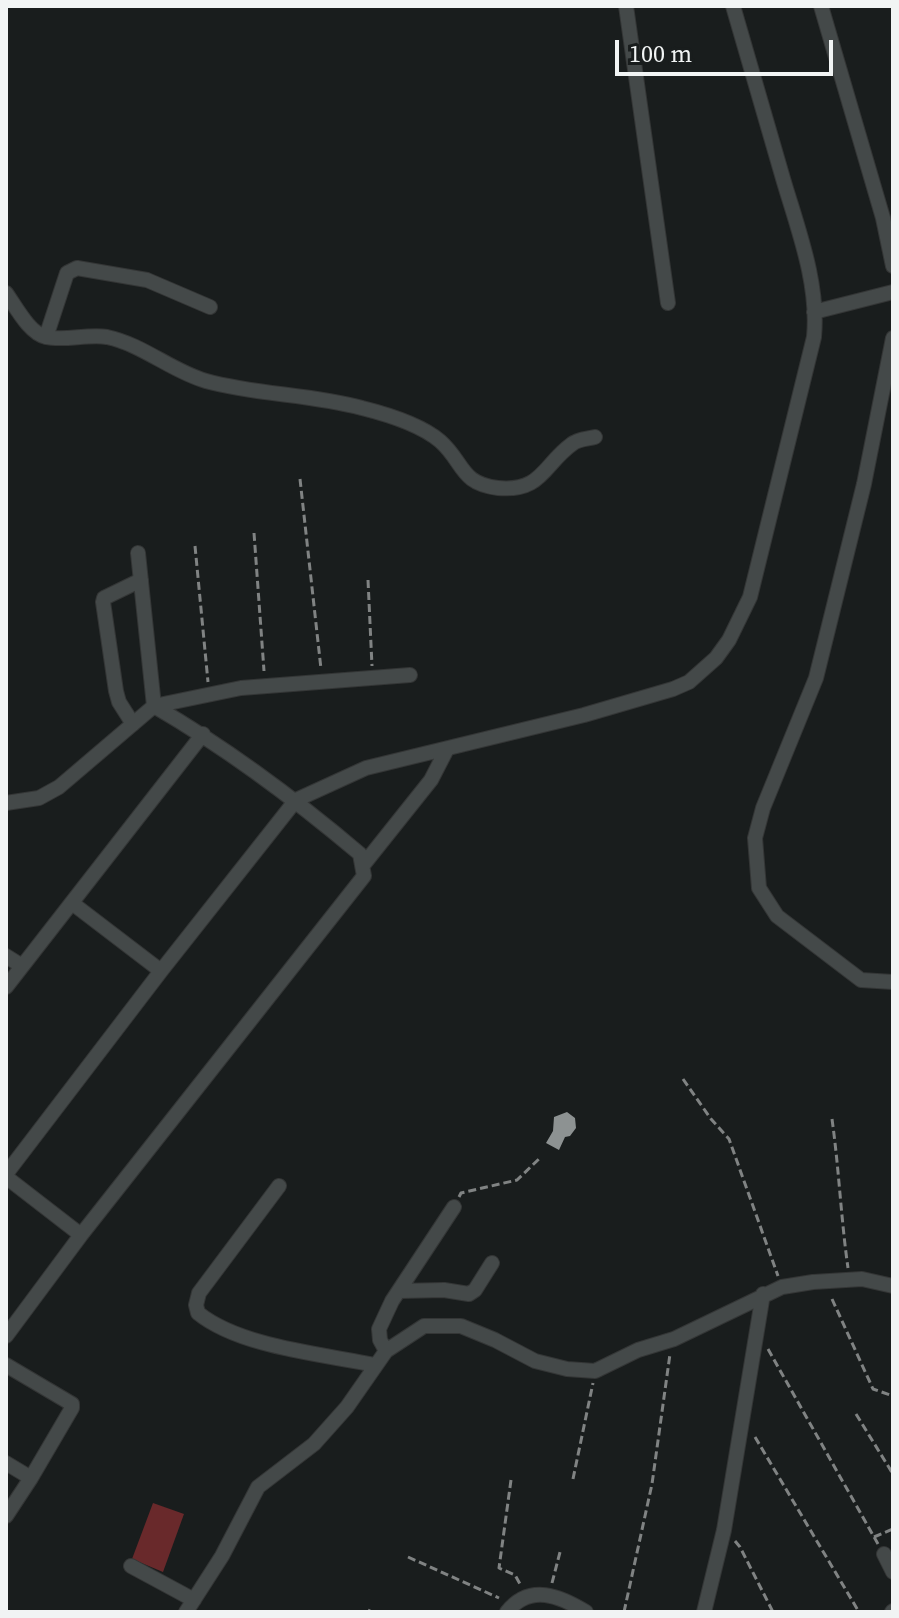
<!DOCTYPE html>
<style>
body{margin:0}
#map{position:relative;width:899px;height:1618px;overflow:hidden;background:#191d1d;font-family:"Source Serif 4",serif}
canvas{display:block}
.frame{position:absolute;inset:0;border:8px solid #f1f4f4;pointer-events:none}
.scale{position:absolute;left:615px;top:40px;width:218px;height:36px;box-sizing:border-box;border:4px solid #f1f4f4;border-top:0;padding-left:10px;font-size:24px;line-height:28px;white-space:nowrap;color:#f1f4f4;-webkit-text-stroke:6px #191d1d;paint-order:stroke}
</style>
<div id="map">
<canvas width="899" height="1618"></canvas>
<div class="frame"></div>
<div class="scale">100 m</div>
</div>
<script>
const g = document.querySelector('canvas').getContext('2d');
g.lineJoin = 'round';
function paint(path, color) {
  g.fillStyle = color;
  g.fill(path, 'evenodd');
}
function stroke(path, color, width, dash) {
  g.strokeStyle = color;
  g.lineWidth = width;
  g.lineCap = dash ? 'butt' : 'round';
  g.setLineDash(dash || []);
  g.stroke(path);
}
const green = new Path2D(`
 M153,1503L184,1514L163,1572L132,1559Z`);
const building = new Path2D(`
 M567,1112L575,1118L576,1128L570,1136L565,1137L559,1150L546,1143L553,1131L554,1117Z`);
const path = new Path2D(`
 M300,479L321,669
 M254,533L264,671
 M195,546L208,682
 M368,580L372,666
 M683,1079L711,1119L729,1139L778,1276
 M832,1119C839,1169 841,1219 848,1268
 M459,1197L461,1193L517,1180L541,1157
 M832,1299L873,1389L893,1396
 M768,1349L878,1544
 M856,1414L893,1474
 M755,1437L859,1612
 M573,1479L593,1383
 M511,1480L499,1568L515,1575L520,1584
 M874,1537L893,1529
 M735,1541L740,1547L773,1612
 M408,1557L499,1598
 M552,1583L560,1552
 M368,1610L372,1612
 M624,1612L652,1484L670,1354`);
const minor = new Path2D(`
 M626,6L668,303
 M821,6L883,218L893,266
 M6,293C16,307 29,333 46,337C64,341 88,334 107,337C144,345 171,371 206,381C257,395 311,394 362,408C386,414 420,424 440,441C464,462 460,484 498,488C542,492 543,465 572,444C578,439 587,439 595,437
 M814,312L893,292
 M46,337L67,273L77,268L147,280L210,307
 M893,338L864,484L816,678L763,808L755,838L759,888L777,916L861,980L893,982
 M133,724L119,702L116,691L103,602L104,598L141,580
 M6,803L39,798L59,787L154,706L241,688L410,675
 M364,864L431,780L447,749
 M72,903L161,971
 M6,956L22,966
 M6,987L203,734
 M6,1174L161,971L296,800L366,768L584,715L673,689L689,682L716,658L729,640L750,597L814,337C819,285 799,232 784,182C767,124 750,65 733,6
 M6,1177L81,1235
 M279,1186L199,1293L196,1305L198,1313C240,1347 322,1354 375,1365
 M399,1291L444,1290L469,1294L475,1290L492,1263
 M6,1336L81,1235L364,876L360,854C295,799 228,749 154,706L138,553
 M386,1351L380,1340L379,1329L392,1301L454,1207
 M6,1365L72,1404V1408L31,1478L6,1516
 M6,1463L31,1478
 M884,1554L893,1572
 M131,1566L194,1600
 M186,1612L222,1556L258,1487L314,1444L347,1407L386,1351L424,1326H461L495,1340L535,1361L567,1369L595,1371L638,1350L674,1339L782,1287L813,1282L862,1279L893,1286
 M507,1612C530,1583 560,1596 586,1612
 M704,1612L724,1530L763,1294
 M892,1612L893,1611`);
paint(green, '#69292b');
paint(building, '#8d9292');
stroke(minor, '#343636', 16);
stroke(path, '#808383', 3, [8, 4]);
stroke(minor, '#444949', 14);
</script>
